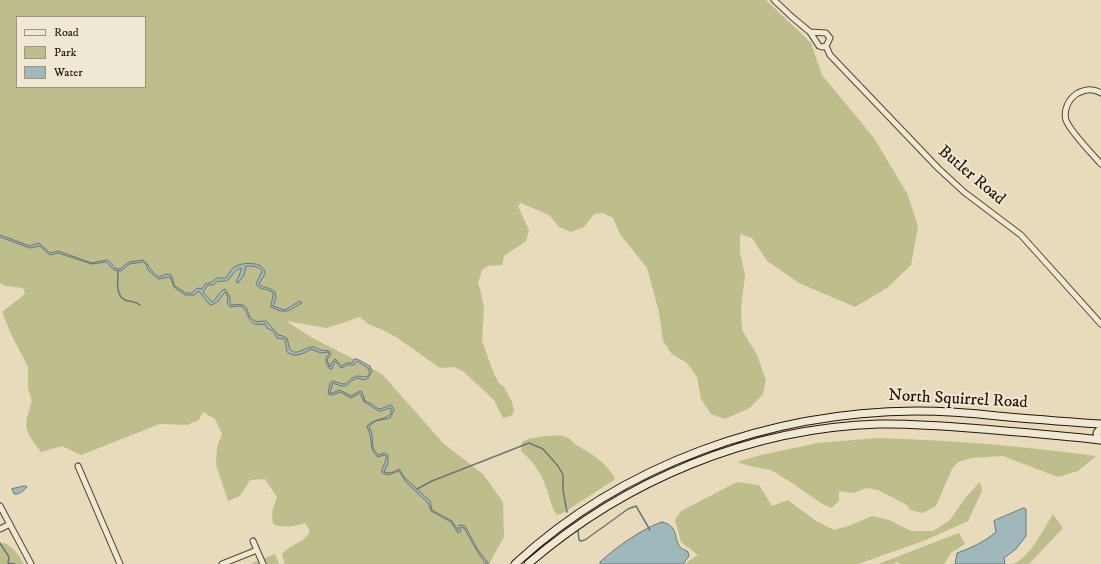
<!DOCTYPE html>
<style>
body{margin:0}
#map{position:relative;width:1101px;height:564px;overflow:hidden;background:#e7dbbb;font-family:"IM FELL DW Pica",serif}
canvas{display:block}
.legend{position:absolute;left:16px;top:16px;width:130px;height:72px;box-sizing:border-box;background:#efe8d3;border:1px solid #9f9382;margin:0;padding:5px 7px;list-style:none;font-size:12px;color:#271408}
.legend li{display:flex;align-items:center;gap:8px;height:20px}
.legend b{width:20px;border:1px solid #9f9382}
</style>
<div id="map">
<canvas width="1101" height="564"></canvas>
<ul class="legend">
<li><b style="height:5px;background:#efe8d3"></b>Road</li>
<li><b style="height:11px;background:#bdbe8b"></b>Park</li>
<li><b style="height:11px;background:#9eb8bc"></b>Water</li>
</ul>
</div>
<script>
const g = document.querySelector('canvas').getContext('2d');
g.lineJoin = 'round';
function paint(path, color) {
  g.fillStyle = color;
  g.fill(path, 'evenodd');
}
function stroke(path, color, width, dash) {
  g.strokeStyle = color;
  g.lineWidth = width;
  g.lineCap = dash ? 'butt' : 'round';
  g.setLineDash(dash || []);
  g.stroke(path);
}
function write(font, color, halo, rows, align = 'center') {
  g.font = font + ' "IM FELL DW Pica",serif';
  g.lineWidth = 4;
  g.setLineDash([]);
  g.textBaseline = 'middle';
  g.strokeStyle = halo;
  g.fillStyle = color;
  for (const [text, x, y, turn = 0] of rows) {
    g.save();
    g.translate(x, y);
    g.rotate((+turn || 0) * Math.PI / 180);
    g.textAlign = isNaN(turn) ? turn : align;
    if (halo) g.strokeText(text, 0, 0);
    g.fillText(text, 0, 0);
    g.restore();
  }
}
const green = new Path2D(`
 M0,0H766L811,43L822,75L874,138L908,195L918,227L911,265L887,288L855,307L799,283L767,261L752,238L740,234V253L745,275L741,308L742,330L757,355L766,380L763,394L750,408L725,419L711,414L701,399L697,377L687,363L672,354L663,341L659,312L647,268L620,234L613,218L603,213L594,214L584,227L571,232L559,227L549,215L521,203L518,206L529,230L526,241L504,256L502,265L488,266L482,270L478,283L481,292L484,308L482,341L494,374L499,383L504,387L512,402L514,411L511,416L503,418L494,400L464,372L454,367L440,368L396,337L383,330L368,324L360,317L327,328L286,321L311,337L382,374L444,444L483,474L503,502L504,537L489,564H285L282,554C290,544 305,543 310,531L305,523C293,527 284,528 273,524L272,512L277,497L265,479L250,480L240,496L228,501L216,465L217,447L222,434L215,419L203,412L199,420L187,425L160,424L81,455L62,446L41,452C24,430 23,428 32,401L28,389V367L11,334L2,312L25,294L23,288L6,286L0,283ZM17,17H145V87H17Z
 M544,436C551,436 561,434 568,438C572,440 574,444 578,446C595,456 604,461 615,478L614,480L563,513L557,515L554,511C545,485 543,470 521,451L522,442L528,439Z
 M877,438C951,440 1023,446 1096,456L1078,471L1058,477L1003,456L972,458L958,462L952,469L936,506L923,513L910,510L907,505L878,490L866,488L854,493L839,491V501L831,508L821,503L792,483L771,470L750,466L737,462L761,455L818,443Z
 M737,482L759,485L772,506L788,500L816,521L834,530L851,525L872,516L889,520L911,531H933L950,520L965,498L980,482L982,491L968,521L926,540L858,564H684L698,555L681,542L675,520L681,511Z
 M1053,514L1063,528L1029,564H1012C1029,560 1044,528 1053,514Z
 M959,533L965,544L951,553L944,564H900L897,562L893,564H878Z
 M4,543C14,547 19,555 24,564H0V544Z
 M275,554L279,564H250Z`);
const water = new Path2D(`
 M0,235L30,246L38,243L40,244L50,253L58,251L92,263L106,260L109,261L115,268L120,269L129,262L143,260C151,265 154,283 166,274L171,275L175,286L186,293H192L197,288L202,289L205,284L212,282L217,278H226C228,276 229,272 231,270C238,262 253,262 261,266L265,271V274L259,284C263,288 270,287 275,292L276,298L273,306L285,310L300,301L302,303C287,311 288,315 271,307C270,302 274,299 273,293C268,288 260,291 256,284L262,271C259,266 252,266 246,266L244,275L238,283L236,282L241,271V268C228,273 234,283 218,281L213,285H208L203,292L212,302C217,299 219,291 225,289L230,297V302L231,305C256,301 241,317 258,322L263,321H266C270,326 275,330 278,335L283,336L287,338L290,350C298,356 303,348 311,347C315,346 318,349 321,350C325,351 327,350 330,352L331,354L327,360L330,367L332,362L335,359L342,366L346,363H352L354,359H357L370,366L372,371L368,378L364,380L357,378C344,384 350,390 333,383L330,393H332L340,390L351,396L360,391L362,392L365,401C380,406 373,413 390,405L392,406L394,410L390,418L376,421L369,426L372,434L373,448L378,455L384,453L388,455V463L384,472L391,473L399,469L405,478L430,501L432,510L452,521L458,530L459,525H462L465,526L478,550L489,564H486L477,551L464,528L461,527L460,532L458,533L451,522L431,511L428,503L406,482L399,471L388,475L382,473C381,467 387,463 386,456L384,455L378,457C370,451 372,444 370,435C369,432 368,429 367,426C374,418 386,420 391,413V408C388,408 385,410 381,411C377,412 370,404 364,402L360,393L351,398L340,392L332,395L328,394L330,383L333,381C351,387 342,383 356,376C363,376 371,380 369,369L357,361L354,365H347L342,368L340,367L335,361L332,369H330C326,364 324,358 329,354L328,352L321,353L311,349C303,354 295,358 287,352L285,339L277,338L273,331L267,328L265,324C247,327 251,317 243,307L239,306L230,307L227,302L228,297L225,292L218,301L212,305L209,304L199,291L194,295H185L174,287L170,277L158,279L148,270L146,264L143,262L129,264L121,271L114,270L106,262L92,264L58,253L50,255L40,246L30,248L0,237Z
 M25,486L27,487C24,491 18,495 14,494L12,489Z
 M1024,508L1026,509V536L1016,549L1004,558L1005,564H955L957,553C971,548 984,542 996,532L994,521Z
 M662,522C679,526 673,537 680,547C681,549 686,550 688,552L689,556L683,564H600V562C615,548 643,528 662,522Z`);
const stream = new Path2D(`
 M118,271C118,280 115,295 125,300C131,302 135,301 140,305
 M417,489L432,481L529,443L543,449L558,466L563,475V490L567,512
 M578,530L579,540L581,541L585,540L628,509L636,506L650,530
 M0,543L9,557L8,563L15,564`);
const street = new Path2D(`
 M774,0L792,17L810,32L819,46L822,47L826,46
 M810,32L826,33L830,38L826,46
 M826,46L830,55L938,168L964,192L1021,235L1101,324
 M1101,93C1093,88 1086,89 1078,93C1069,98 1063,110 1066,120C1069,130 1093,155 1101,164
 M78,466L120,564
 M0,506L31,564
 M0,529L10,524
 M253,541L263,564
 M222,564L257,550`);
const secondary = new Path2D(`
 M1098,440L1097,433L1101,428
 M515,564C623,464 770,412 916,411C944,411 971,413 998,416C1032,419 1067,422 1101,424
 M528,564C625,480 750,428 879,424C917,423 956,427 994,430C1030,433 1066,436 1101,440`);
const streetNames = [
 ["Butler Road",971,176,40],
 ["North Squirrel Road",958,400,3]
];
paint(green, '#bdbe8b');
paint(water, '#9eb8bc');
stroke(water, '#6e7674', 1);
stroke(stream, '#6e7674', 1.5);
stroke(street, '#574635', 7);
stroke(secondary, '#271408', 9);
stroke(street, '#efe8d3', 5);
stroke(secondary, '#efe8d3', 7);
write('17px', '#271408', '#efe8d3', streetNames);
</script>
